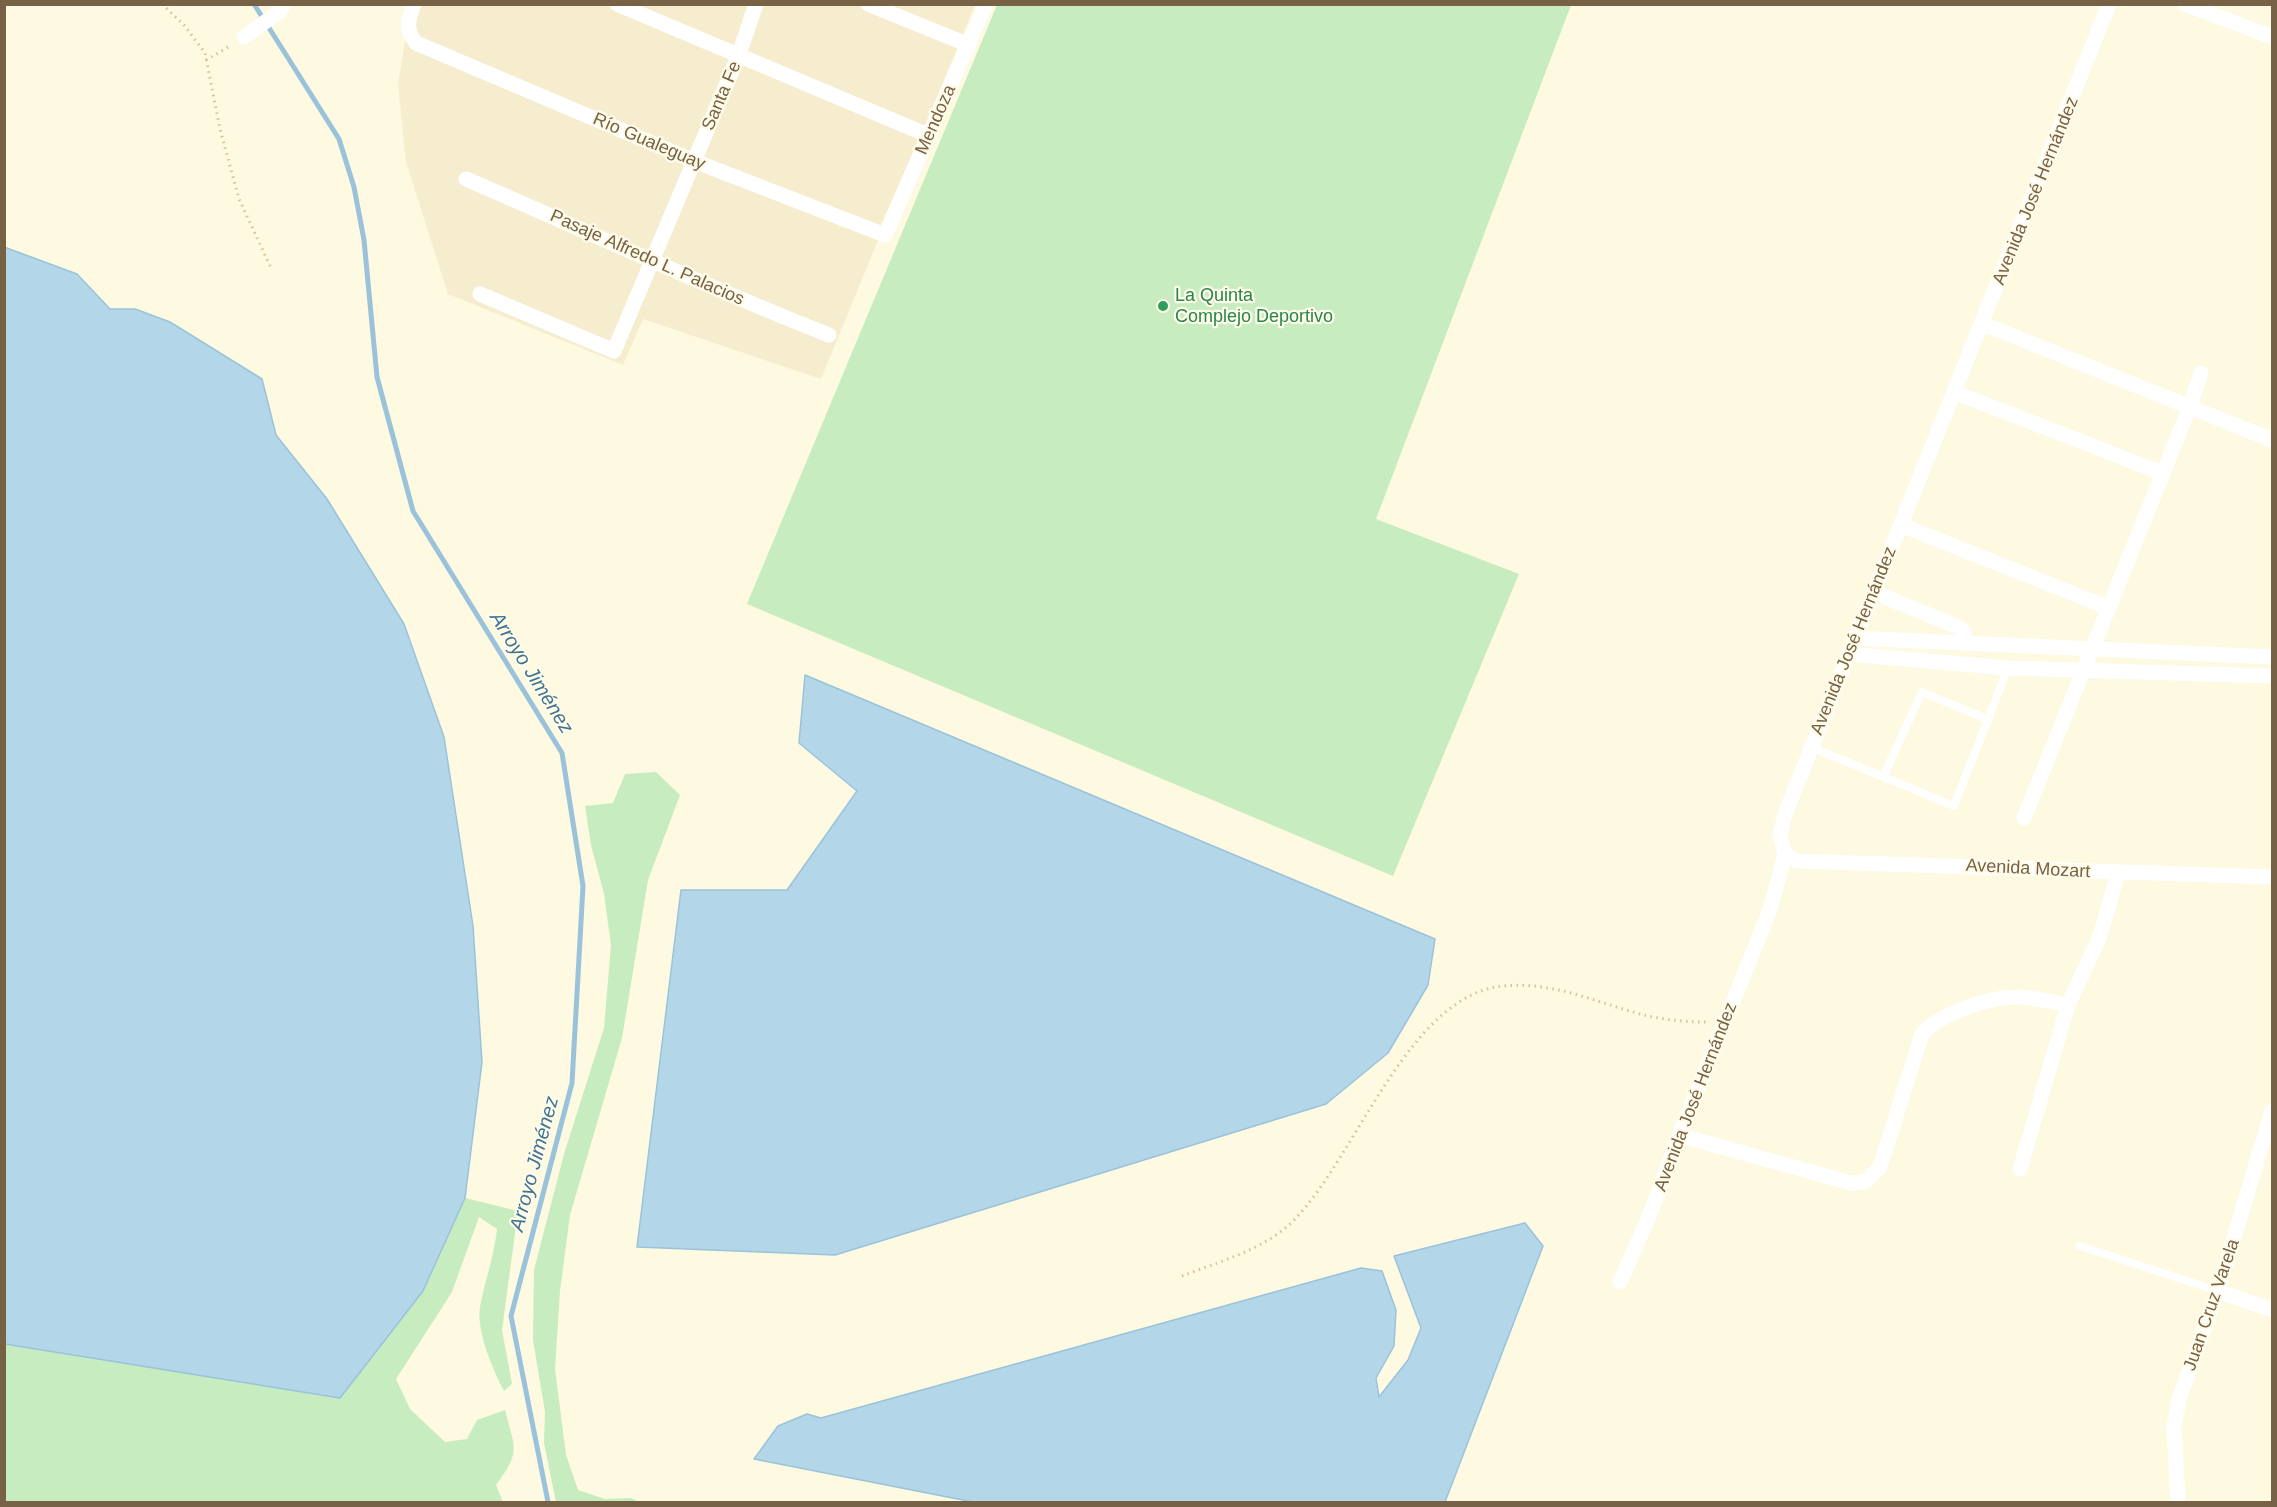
<!DOCTYPE html>
<meta charset="utf-8">
<style>
body{margin:0}
#map{position:relative;width:2277px;height:1507px;overflow:hidden;background:#fef9e1;font-family:Arial,sans-serif}
canvas{display:block}
.frame{position:absolute;inset:0;border:6px solid #776246;pointer-events:none}
</style>
<div id="map">
<canvas width="2277" height="1507"></canvas>
<div class="frame"></div>
</div>
<script>
const g = document.querySelector('canvas').getContext('2d');
g.lineJoin = 'round';
function paint(path, color) {
  g.fillStyle = color;
  g.fill(path, 'evenodd');
}
function stroke(path, color, width, dash) {
  g.strokeStyle = color;
  g.lineWidth = width;
  g.lineCap = dash ? 'butt' : 'round';
  g.setLineDash(dash || []);
  g.stroke(path);
}
function write(font, color, halo, rows, align = 'center') {
  g.font = font + ' Arial,sans-serif';
  g.lineWidth = 4.5;
  g.setLineDash([]);
  g.textBaseline = 'middle';
  g.strokeStyle = halo;
  g.fillStyle = color;
  for (const [text, x, y, turn = 0] of rows) {
    g.save();
    g.translate(x, y);
    g.rotate((+turn || 0) * Math.PI / 180);
    g.textAlign = isNaN(turn) ? turn : align;
    if (halo) g.strokeText(text, 0, 0);
    g.fillText(text, 0, 0);
    g.restore();
  }
}
const residential = new Path2D(`
 M417,4L975,5L821,379L643,319L623,365L448,294L406,162L398,85L407,27Z`);
const green = new Path2D(`
 M997,5H1571L1376,519L1519,574L1393,876L747,604Z
 M656,772L680,795L648,880L622,1038L570,1215L560,1291L555,1369L566,1455L578,1490L605,1499L631,1498L639,1502H556L544,1443L545,1412L533,1340L534,1270L564,1154L604,1028L611,945L604,894L591,845L585,806L613,803L625,774Z
 M465,1198L518,1211L502,1330L512,1384L504,1391C493,1370 476,1331 480,1307C485,1280 494,1257 497,1229L479,1217L452,1292L396,1379L410,1409L445,1442L467,1439L477,1420L505,1410C515,1450 521,1451 496,1485L503,1502H5L4,1344L340,1398L423,1291Z`);
const water = new Path2D(`
 M4,247L77,274L110,309H135L170,322L262,379L276,435L327,499L404,624L444,737L473,926L482,1062L465,1198L423,1291L340,1398L5,1344Z
 M805,675L1435,939L1428,985L1388,1053L1326,1104L835,1255L637,1247L681,890H787L857,791L799,743Z
 M1525,1223L1543,1246L1445,1502H973L754,1459L778,1426L807,1414L821,1418L1361,1268L1382,1271L1396,1310L1394,1346L1376,1378L1379,1397L1408,1360L1421,1328L1394,1256Z`);
const stream = new Path2D(`
 M254,4L339,139L354,187L364,240L377,377L413,511L562,753L583,886L572,1083L511,1316L548,1502`);
const path = new Path2D(`
 M162,4L184,25L205,53L220,129L239,199L272,270
 M206,60L230,46
 M1182,1276C1220,1261 1265,1250 1295,1219C1357,1155 1409,995 1503,986C1554,981 1597,1003 1644,1015C1665,1020 1686,1022 1707,1022`);
const service = new Path2D(`
 M1811,747L1954,806L2008,668
 M1883,777L1922,692L1989,720
 M2080,1246L2218,1291`);
const minor = new Path2D(`
 M414,4C408,20 405,29 416,43L694,161L885,235L986,4
 M617,4L930,136
 M868,4L969,45
 M2185,4L2272,37
 M244,37L279,12L284,4
 M466,179C587,231 706,287 829,335
 M480,294L614,351L738,57L756,4
 M1983,324L2272,440
 M1954,392L2162,473
 M1901,525L2109,608
 M1873,592L1956,626L1964,632L1966,643
 M1854,638L2272,657
 M1848,654L2008,668L2272,676
 M2024,818L2190,406L2201,373
 M1785,854L1796,861L2272,877
 M1679,1135L1851,1183L1865,1182L1880,1167L1922,1034C1941,1013 1989,997 2017,997C2034,997 2052,1002 2068,1005
 M2020,1169L2068,1005L2100,936L2118,873
 M1620,1282L1650,1214L1679,1135L1770,910L1785,854L1780,835L1785,814L2109,4
 M2218,1291L2272,1310
 M2178,1502L2174,1427L2179,1399L2218,1291L2272,1111`);
const markers = [
 [1163,306,6,"#2e9e5b"]
];
const streetNames = [
 ["Santa Fe",722,96,-67],
 ["Mendoza",936,120,-66],
 ["Río Gualeguay",649,142,23],
 ["Avenida José Hernández",2036,191,-68],
 ["Pasaje Alfredo L. Palacios",647,258,24],
 ["Avenida José Hernández",1854,641,-68],
 ["Avenida Mozart",2028,869,3],
 ["Avenida José Hernández",1696,1097,-69],
 ["Juan Cruz Varela",2212,1305,-71]
];
const leisureNames = [
 ["La Quinta",1175,296],
 ["Complejo Deportivo",1175,317]
];
const waterNames = [
 ["Arroyo Jiménez",531,673,58],
 ["Arroyo Jiménez",535,1164,-75]
];
paint(residential, '#f6edcf');
paint(green, '#c7ecbf');
paint(water, '#b4d6e9');
stroke(water, '#9ac3db', 1.5);
stroke(stream, '#9ac3db', 5);
stroke(path, '#dac19a', 3, [1.5, 4.5]);
stroke(service, '#fff', 8);
stroke(minor, '#fff', 15);
for (const [x, y, r, color] of markers) {
  const dot = new Path2D();
  dot.arc(x, y, r, 0, 2 * Math.PI);
  g.fillStyle = color;
  g.fill(dot);
  stroke(dot, '#fffbe9', 2);
}
write('18px', '#776246', '#fffbe9', streetNames);
write('18px', '#27864d', '#fffbe9', leisureNames, 'left');
write('italic 20px', '#417494', '#fffbe9', waterNames);
</script>
